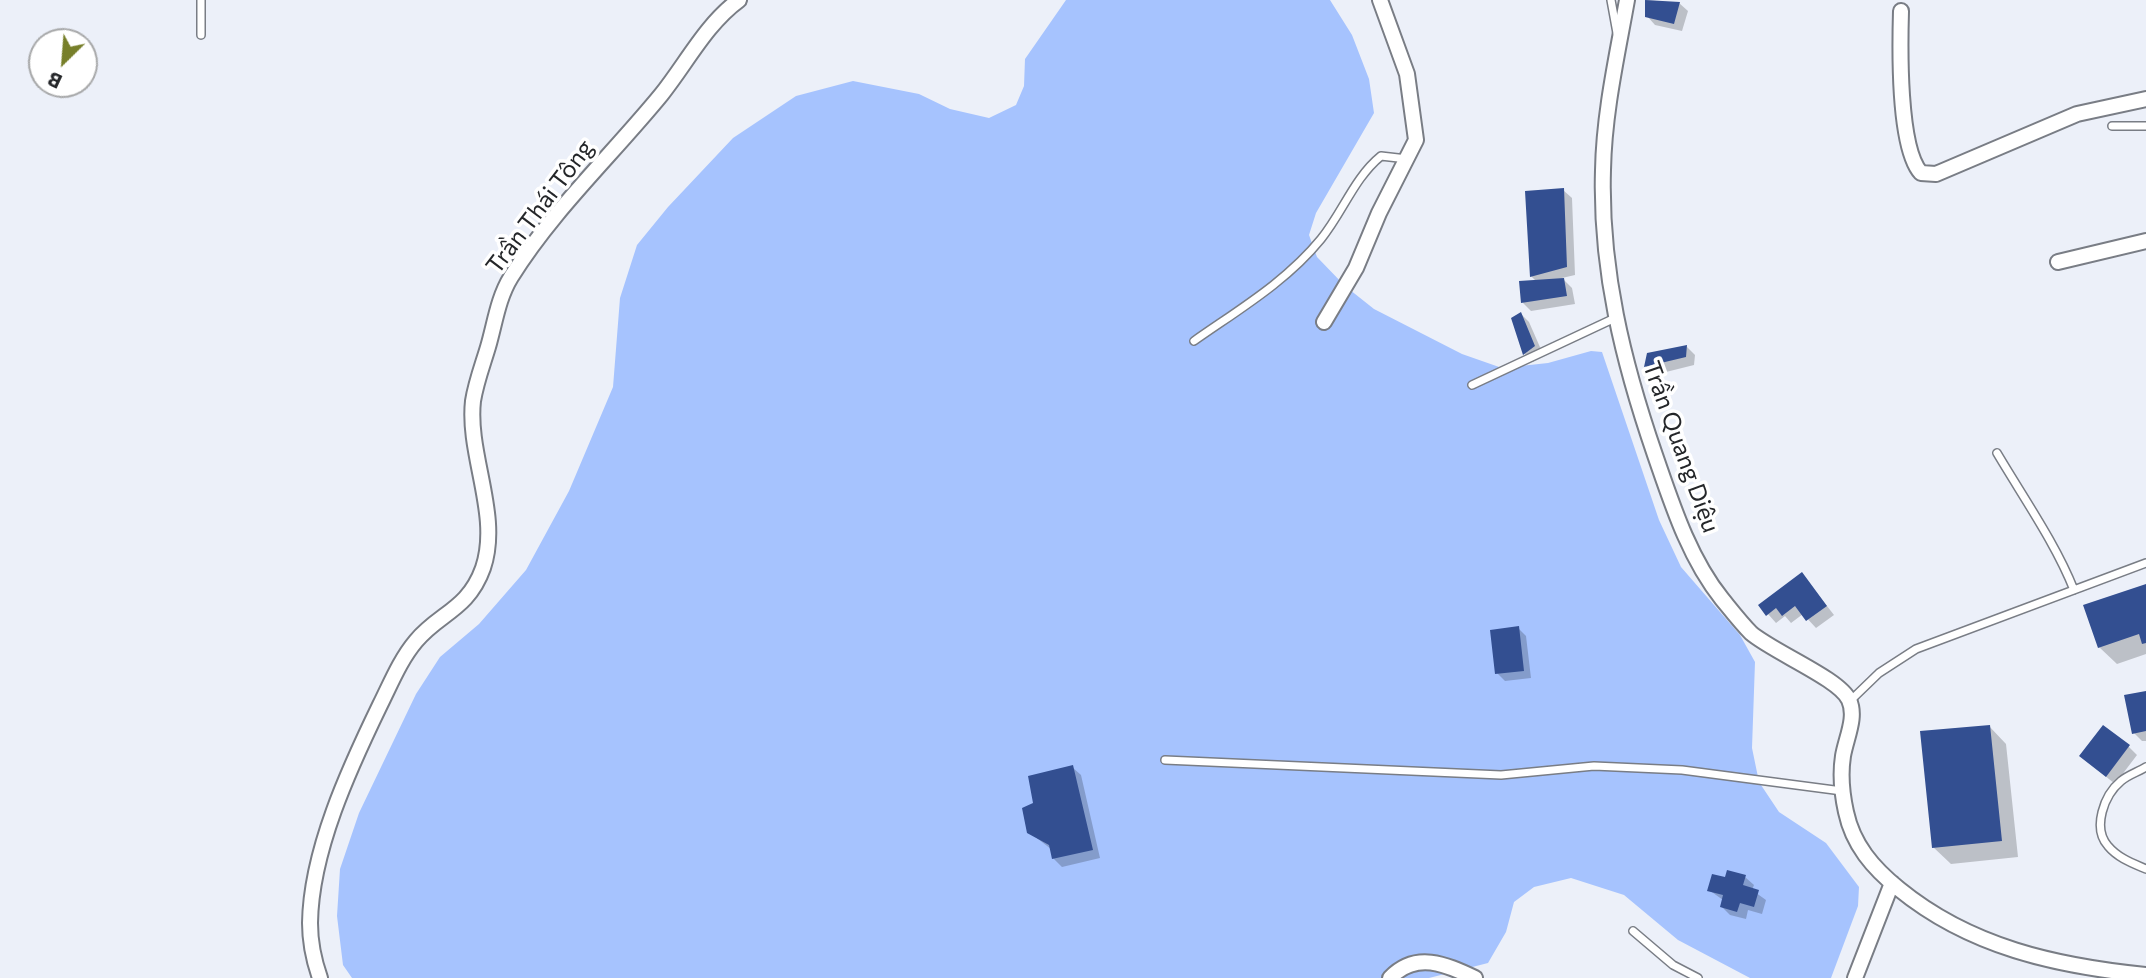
<!DOCTYPE html>
<meta charset="utf-8">
<style>
body{margin:0}
#map{position:relative;width:2146px;height:978px;overflow:hidden;background:#ecf0f9;font-family:Commissioner,sans-serif}
canvas{display:block}
.north{position:absolute;left:28px;top:28px;width:70px;height:70px;box-sizing:border-box;background:#fff;border:2px solid #a7a8a9;border-radius:50%;rotate:205deg;font-size:19px;font-weight:700;line-height:28px;text-align:center;color:#242629}
.north::after{content:'';display:block;margin:auto;width:24px;height:32px;background:#777f2a;clip-path:polygon(50% 0,100% 100%,50% 72%,0 100%)}
</style>
<div id="map">
<canvas width="2146" height="978"></canvas>
<div class="north">B</div>
</div>
<script>
const g = document.querySelector('canvas').getContext('2d');
g.lineJoin = 'round';
function paint(path, color) {
  g.fillStyle = color;
  g.fill(path, 'evenodd');
}
function stroke(path, color, width, dash) {
  g.strokeStyle = color;
  g.lineWidth = width;
  g.lineCap = dash ? 'butt' : 'round';
  g.setLineDash(dash || []);
  g.stroke(path);
}
function write(font, color, halo, rows, align = 'center') {
  g.font = font + ' Commissioner,sans-serif';
  g.lineWidth = 7;
  g.setLineDash([]);
  g.textBaseline = 'middle';
  g.strokeStyle = halo;
  g.fillStyle = color;
  for (const [text, x, y, turn = 0] of rows) {
    g.save();
    g.translate(x, y);
    g.rotate((+turn || 0) * Math.PI / 180);
    g.textAlign = isNaN(turn) ? turn : align;
    if (halo) g.strokeText(text, 0, 0);
    g.fillText(text, 0, 0);
    g.restore();
  }
}
const green = new Path2D(`
 M1066,0H1330L1352,35L1369,79L1374,113L1316,213L1309,235L1317,257L1345,286L1374,309L1462,354L1502,368L1548,363L1591,351L1602,352L1659,520L1681,567L1740,635L1755,662L1752,748L1759,782L1779,812L1826,843L1859,887L1858,906L1831,978H1750L1678,940L1624,895L1571,878L1534,887L1514,902L1506,932L1488,963L1429,978H352L343,965L337,916L340,869L359,813L416,694L440,657L479,624L526,570L569,491L613,387L620,298L637,245L668,207L733,138L796,96L853,81L919,94L950,109L989,118L1016,105L1024,86L1025,59Z`);
const shadow = new Path2D(`
 M1646,0L1679,3L1688,11L1682,31L1655,25L1647,16Z
 M1563,190L1572,198L1575,275L1562,278L1572,288L1575,304L1531,311L1523,303L1537,282L1531,276Z
 M1521,314L1529,322L1543,354L1533,362L1525,354L1513,319Z
 M1687,347L1695,355L1694,365L1654,375L1646,367L1649,355Z
 M1802,574L1834,615L1816,628L1803,614L1791,623L1785,616L1776,623L1760,605Z
 M2146,586V654L2117,664L2099,647Z
 M1518,628L1526,636L1531,678L1505,681L1497,673Z
 M2146,692V741H2142L2134,733Z
 M1989,726L2006,744L2018,857L1951,864L1933,847Z
 M2128,746L2137,755L2115,784L2081,756Z
 M1072,767L1081,775L1100,858L1062,867L1053,858L1051,849L1029,832L1035,805Z
 M1745,877L1754,885L1752,890L1766,900L1762,914L1748,910L1746,919L1730,915L1722,907L1723,900L1709,890L1726,879Z`);
const building = new Path2D(`
 M1645,0L1680,2L1674,24L1645,17Z
 M1564,188L1567,267L1530,277L1525,191Z
 M1564,278L1567,296L1521,303L1519,281Z
 M1521,312L1535,346L1523,355L1511,318Z
 M1687,345L1686,357L1644,367L1647,353Z
 M1802,572L1827,606L1806,621L1795,606L1782,616L1776,608L1766,616L1758,605Z
 M2146,584V643L2142,644L2139,634L2098,648L2083,605Z
 M1519,626L1524,671L1495,674L1490,630Z
 M2146,691V731L2132,734L2124,695Z
 M1990,725L2002,841L1932,848L1920,731Z
 M2103,725L2130,745L2106,777L2079,756Z
 M1073,765L1093,850L1052,859L1049,845L1027,833L1022,808L1033,803L1028,776Z
 M1727,870L1746,875L1743,885L1759,890L1754,907L1740,903L1737,912L1720,907L1723,895L1707,891L1712,874L1725,877Z`);
const service = new Path2D(`
 M201,0V35
 M1611,0L1617,33
 M2112,126H2146
 M1194,341C1238,310 1286,282 1321,239C1343,212 1354,178 1381,156L1407,159
 M1472,385L1615,318
 M1997,453C2023,497 2056,544 2074,590
 M1850,701L1879,673L1916,649L2146,563
 M1165,760L1501,775L1594,766L1682,770L1842,791
 M2146,767C2138,772 2128,775 2121,781C2104,795 2092,828 2108,846C2118,858 2132,863 2146,869
 M1633,931L1673,965L1698,978`);
const minor = new Path2D(`
 M1627,0C1617,56 1604,113 1603,170C1600,269 1623,362 1655,455C1672,504 1689,558 1722,599C1731,610 1741,623 1751,633C1773,652 1840,679 1849,700C1857,717 1846,738 1843,756C1840,775 1842,794 1846,812C1853,845 1873,868 1899,889C1970,947 2056,966 2146,975
 M1901,11C1900,45 1898,148 1921,173L1936,174L2077,114L2146,99
 M2058,262L2146,241
 M1324,322L1356,268L1379,213L1416,140L1407,74L1380,0
 M320,978C314,961 310,941 310,923C311,851 349,769 380,705C391,683 400,660 416,641C439,613 468,610 483,568C501,515 467,455 473,401C476,382 483,364 488,347C495,323 498,298 511,277C552,211 611,156 661,95C686,64 706,24 739,0
 M1390,978C1416,951 1445,964 1475,978
 M1855,978L1892,883`);
const streetNames = [
 ["Trần Thái Tông",540,207,-53],
 ["Trần Quang Diệu",1681,447,70]
];
paint(green, '#a6c3fe');
paint(shadow, '#0003');
paint(building, '#334f91');
stroke(service, '#797d85', 10);
stroke(minor, '#797d85', 18);
stroke(service, '#fff', 7);
stroke(minor, '#fff', 14);
write('24px', '#242629', '#fff', streetNames);
</script>
